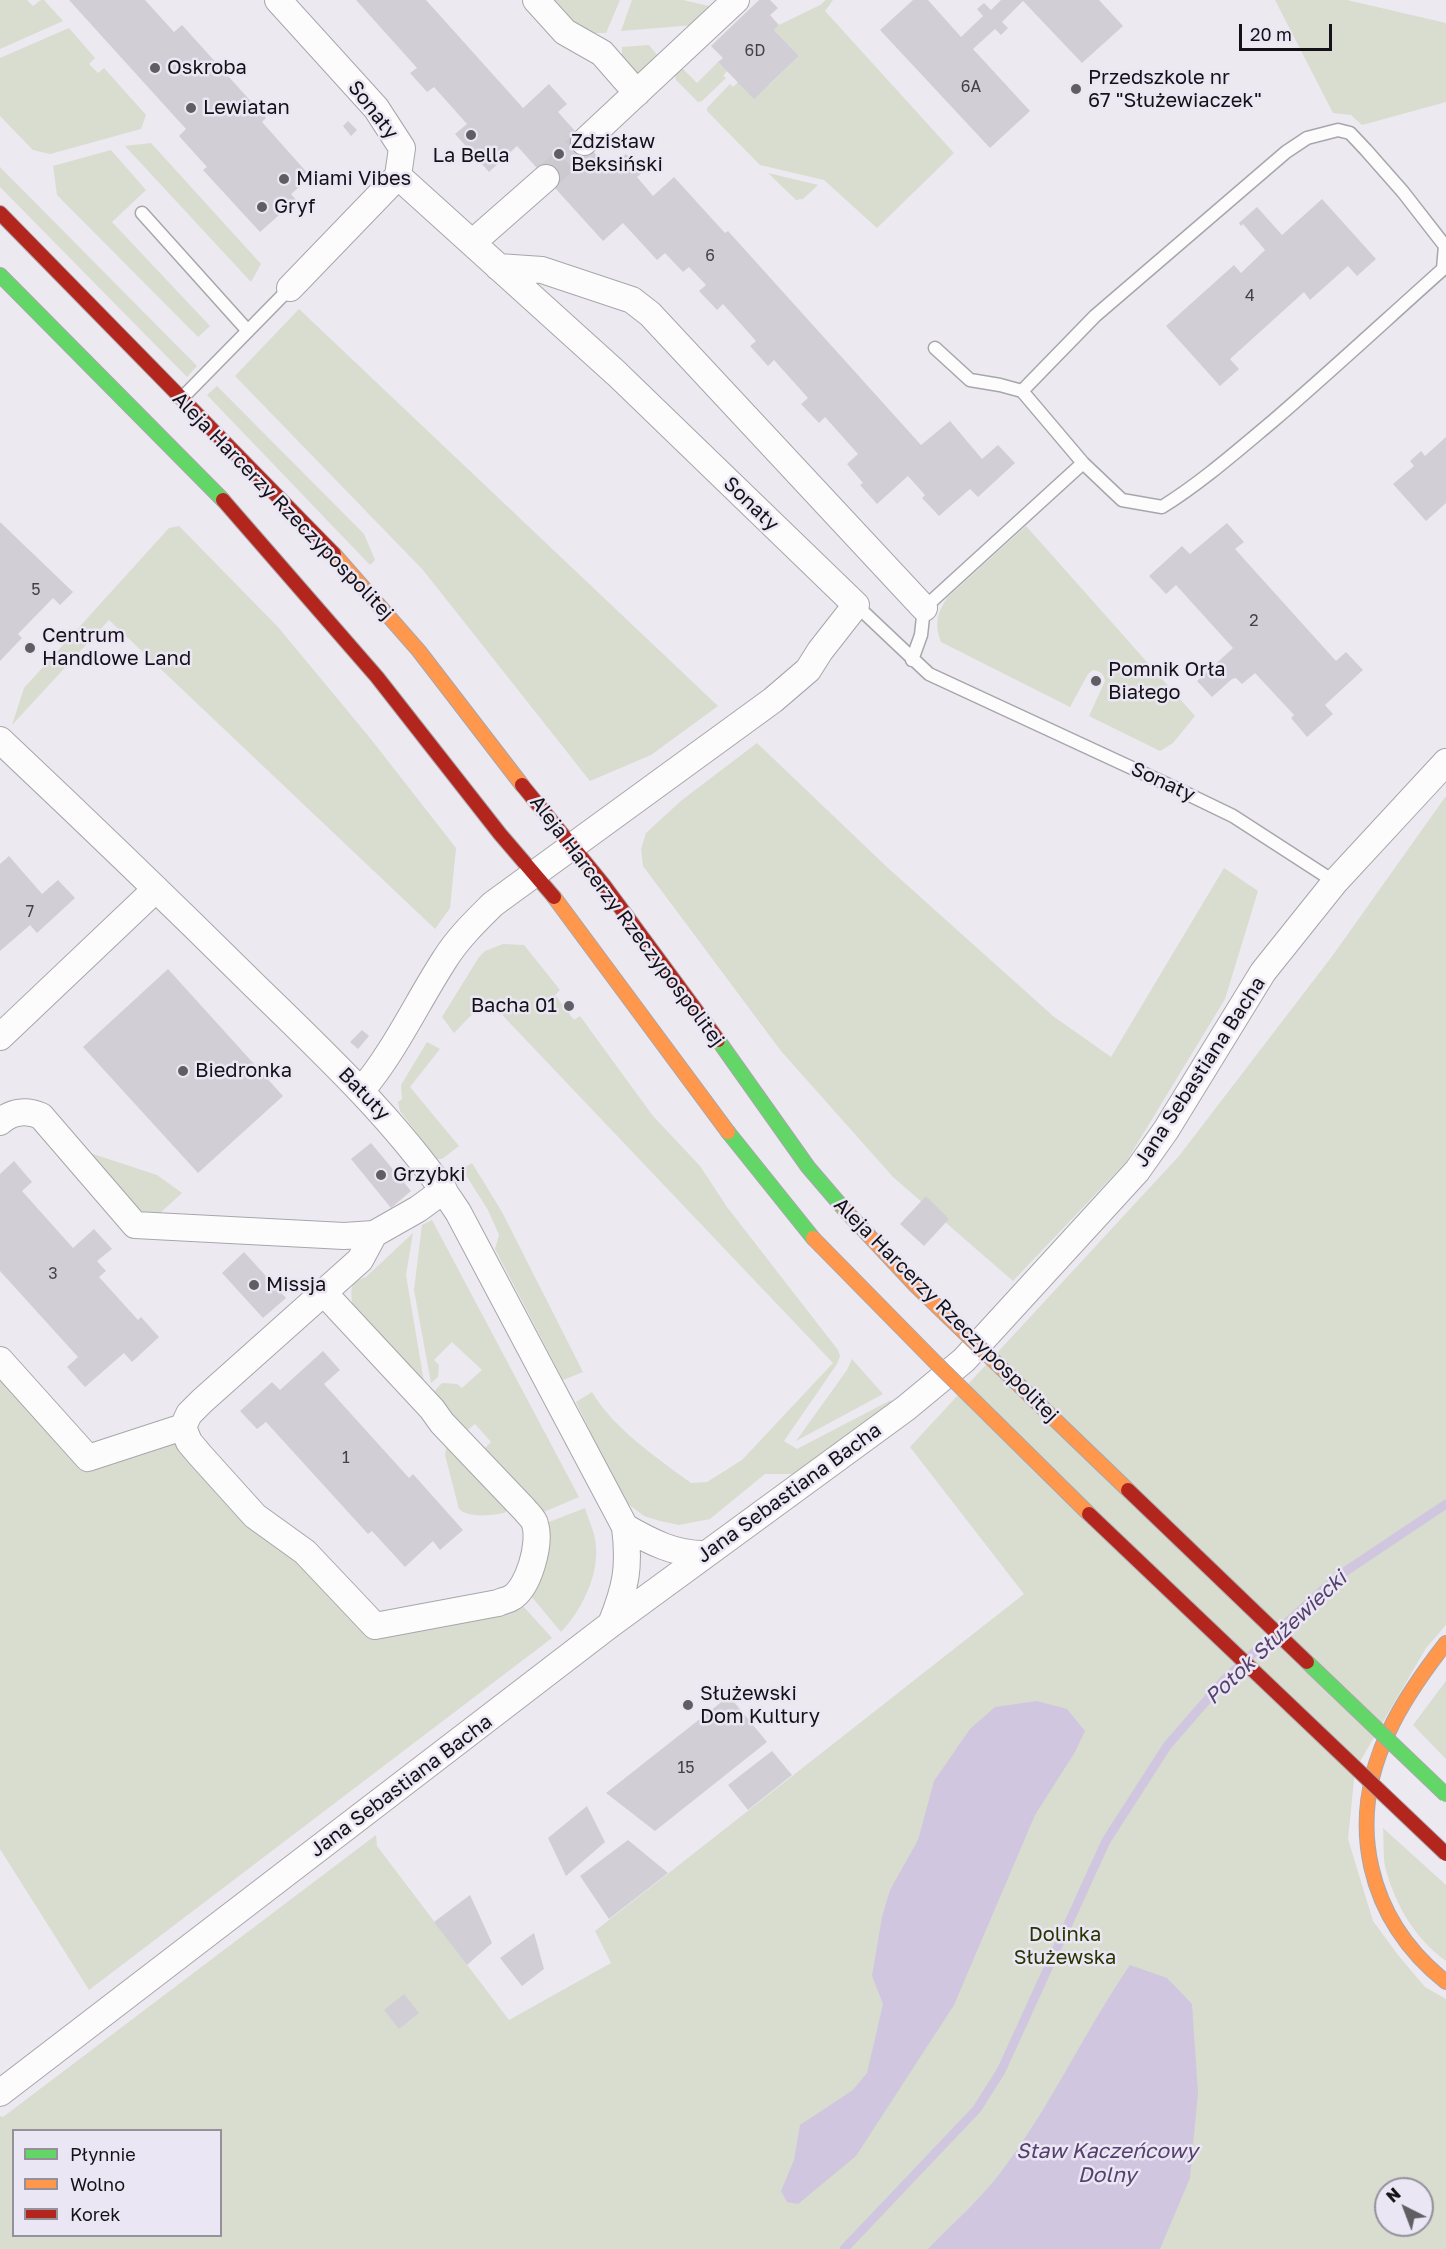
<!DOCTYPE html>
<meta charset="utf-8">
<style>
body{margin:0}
#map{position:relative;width:1446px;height:2249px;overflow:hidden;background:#ece9f0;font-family:"Golos Text",sans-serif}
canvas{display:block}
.legend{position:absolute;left:12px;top:2129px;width:210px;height:108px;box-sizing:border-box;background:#ebe6f3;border:2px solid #95919b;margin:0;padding:8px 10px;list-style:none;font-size:18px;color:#141217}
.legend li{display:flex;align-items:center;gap:12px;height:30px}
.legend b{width:30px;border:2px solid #95919b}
.north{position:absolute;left:1374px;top:2177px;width:60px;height:60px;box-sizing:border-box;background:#ebe6f3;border:2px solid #95919b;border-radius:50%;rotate:318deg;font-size:16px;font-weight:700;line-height:24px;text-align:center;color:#141217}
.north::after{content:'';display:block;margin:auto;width:21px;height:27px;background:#605d63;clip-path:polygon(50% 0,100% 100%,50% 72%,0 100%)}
.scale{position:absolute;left:1239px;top:24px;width:93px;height:27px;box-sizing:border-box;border:3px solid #141217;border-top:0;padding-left:8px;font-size:18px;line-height:21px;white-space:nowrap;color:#141217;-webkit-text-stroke:4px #ebe6f3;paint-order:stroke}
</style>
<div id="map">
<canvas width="1446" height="2249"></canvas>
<ul class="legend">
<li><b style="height:8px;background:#63d668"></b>Płynnie</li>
<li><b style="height:8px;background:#ff974d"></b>Wolno</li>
<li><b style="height:8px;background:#b3261e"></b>Korek</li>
</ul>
<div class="north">N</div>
<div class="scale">20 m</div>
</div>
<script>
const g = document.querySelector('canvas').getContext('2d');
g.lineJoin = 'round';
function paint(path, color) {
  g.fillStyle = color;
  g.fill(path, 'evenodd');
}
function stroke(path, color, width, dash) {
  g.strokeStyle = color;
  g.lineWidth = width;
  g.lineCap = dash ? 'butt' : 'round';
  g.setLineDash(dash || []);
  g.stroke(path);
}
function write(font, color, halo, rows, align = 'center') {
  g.font = font + ' "Golos Text",sans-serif';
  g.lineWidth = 5;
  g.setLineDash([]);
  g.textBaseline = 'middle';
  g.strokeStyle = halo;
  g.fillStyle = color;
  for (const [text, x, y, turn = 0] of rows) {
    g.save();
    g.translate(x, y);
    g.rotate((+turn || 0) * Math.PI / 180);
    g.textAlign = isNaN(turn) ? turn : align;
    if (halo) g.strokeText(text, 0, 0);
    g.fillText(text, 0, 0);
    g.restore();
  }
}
const green = new Path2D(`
 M0,0H27L33,6L41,0H44L63,21L0,49Z
 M548,0H620L606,33H584Z
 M632,0H683L713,7L694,25L621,31Z
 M826,0H833L825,11L954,153L877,228L824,180L760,165L707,111V108L730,84L733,87L738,82L769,85L799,56L774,30L779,25L820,5Z
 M1275,0H1347L1446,23V102L1362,125L1351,115L1333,113Z
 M69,28L95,58L89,64L98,73L104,68L146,115L141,129L50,154L33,150L0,116V58Z
 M649,45L658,56L635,79L622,55V47Z
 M718,62L727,71L723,76L726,78L702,101L698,102L676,80L675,74L680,66L697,83Z
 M151,143L261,264L251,282L125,146Z
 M111,150L146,190L112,222L210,326L198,337L57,195L53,166Z
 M0,167L197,366L187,377L0,187Z
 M768,173L818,185L803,199L796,200Z
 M299,309L718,706L651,755L590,781L423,570L235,376Z
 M217,386L364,534L375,560L370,565L207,395Z
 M179,526L278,627L370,738L456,848L450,908L435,929L109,620L12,725L24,688L169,528Z
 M1026,526L1195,716L1173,743L1160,751L1089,716L1105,681C1104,674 1100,671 1093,670L1088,674L1070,707L941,642C934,625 937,612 948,597Z
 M757,743L888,868L1053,1016L1111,1057L1224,868L1258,891L1225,999L1126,1162L1013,1281L893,1177L781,1051L643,866L641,849L646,833L682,800Z
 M1446,796V1625L1426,1648L1355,1770L1348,1839L1373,1921L1398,1955L1425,1987L1446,1999V2249H0V2116L3,2117L376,1835L377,1846L509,2020L611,1963L595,1931L1024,1594L910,1447L1179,1156L1333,955ZM14,2130H220V2236H14ZM1386,2189H1422V2225H1386Z
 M503,944L524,945L560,990L555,995L574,1020L580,1016L653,1116L700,1166L727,1207L838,1350L840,1356L837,1364L784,1441L797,1449L891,1400L892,1403L805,1471L791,1474H765L710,1519L679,1525L660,1521L644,1516L628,1504L618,1490L576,1402L592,1392C613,1428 657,1458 691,1483L707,1482L742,1460L833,1363L487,999L454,1033L442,1017L479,957L485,951Z
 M427,1042L440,1049L410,1087L459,1146L442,1159H437L400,1111L398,1102L402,1099L401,1085Z
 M87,1152L157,1175L182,1193L159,1214L145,1213L138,1210Z
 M472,1163L502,1212L583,1372L563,1380L495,1249L499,1235L488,1210L462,1169Z
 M432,1220L579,1497L539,1514L481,1452L491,1442L475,1424L464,1433L430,1396L442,1383L457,1384L462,1388L482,1370L452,1342L434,1360L439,1365L438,1377L431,1383L414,1290L422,1225Z
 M413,1233L406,1275L425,1388L357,1315C351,1303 350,1295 353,1282L366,1277Z
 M852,1359L883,1394L796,1441L847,1370Z
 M0,1368L90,1466L181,1427L376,1635L523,1606L552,1638L89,1990L0,1849Z
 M447,1444L508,1507L506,1512C494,1516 468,1518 459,1509L445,1455Z
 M585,1508C589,1521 596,1535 596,1548C598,1577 581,1611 561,1632L531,1596L540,1575L544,1524Z
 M1446,1681V1759L1413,1725Z
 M1383,1828L1446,1885V1961C1415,1939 1394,1903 1385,1866C1383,1855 1384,1841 1383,1828Z`);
const water = new Path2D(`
 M1037,1701L1067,1709L1085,1731L1075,1752L1035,1815L954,2005L856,2156L798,2204L787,2202L781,2191L794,2160L800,2125L853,2090L867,2073L883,2004L872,1976L882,1917L890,1890L918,1840L934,1781L970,1729L995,1707Z
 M1130,1965L1167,1978L1192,2004L1198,2092L1190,2178L1160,2249H928C952,2224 980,2200 1001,2172C1050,2108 1084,2032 1130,1965Z`);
const stream = new Path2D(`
 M844,2249L977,2109L1001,2071L1106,1841L1167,1746L1225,1679L1337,1577L1446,1504`);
const building = new Path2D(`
 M69,0H145L174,32L182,25L266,118L262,122L311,177L291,194L296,200L260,232L203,170L207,167L179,136L186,129Z
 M356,0H426L523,108L549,84L567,104L558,112L609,169L626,154L642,173L637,177L653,196L674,177L725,233L728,231L921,445L950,421L982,459L998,445L1015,463L978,497L970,489L939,516L922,498L925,495L908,476L877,504L860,485L863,483L847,464L858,454L825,417L819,423L801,404L808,398L774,360L768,366L750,346L756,341L723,304L717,310L699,291L706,285L689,267L683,272L665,253L657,260L623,223L603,241L517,146L489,172L455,134L467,124L434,87L427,92L410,73L417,68Z
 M759,0H770L778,8L770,15L779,25L774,30L799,56L754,99L718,62L723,58L711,46Z
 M913,0H928L961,37L983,16L977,9L984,3L991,10L1001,0H1099L1123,26L1082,63L1023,1L1002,22L1008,28L1001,35L995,29L973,49L1030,111L990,148L880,30Z
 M348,121L357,130L351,136L343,126Z
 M1322,199L1376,259L1357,276L1348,266L1310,300L1304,292L1230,359L1239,369L1220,386L1166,326L1234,265L1241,273L1265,250L1243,224L1241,226L1239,223L1257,207L1282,235Z
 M1446,437V503L1426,521L1393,484L1414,466L1410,461L1421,451L1425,456Z
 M0,522L73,592L60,605L53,598L18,634L22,638L0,661Z
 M1227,523L1244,542L1235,549L1336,661L1346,652L1363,670L1325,705L1333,714L1307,737L1291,718L1294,715L1255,673L1242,684L1236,678L1232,679L1212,697L1197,681L1233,648L1176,585L1166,594L1149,576L1182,546L1190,554Z
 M9,856L42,894L58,880L75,898L37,933L30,925L0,951V864Z
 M168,969L283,1096L198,1173L83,1047Z
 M362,1030L369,1036L358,1049L350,1042Z
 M371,1143L411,1191L391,1208L351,1159Z
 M14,1161L32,1182L22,1191L73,1248L94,1229L112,1249L97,1261L106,1271L99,1277L138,1320L141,1317L159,1337L132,1362L124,1353L85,1387L67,1367L78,1357L0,1271V1174Z
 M926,1196L949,1219L924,1246L900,1224Z
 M244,1252L286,1298L263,1318L222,1273Z
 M323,1351L340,1370L324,1384L409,1478L413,1474L463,1530L440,1550L433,1541L405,1567L372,1531L368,1534L266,1422L257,1429L240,1411L272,1382L280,1390Z
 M729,1696L767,1742L655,1831L606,1793Z
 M772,1751L792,1775L748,1810L728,1785Z
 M587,1806L605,1842L566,1876L548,1838Z
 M628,1840L668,1873L609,1919L580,1876Z
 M470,1895L492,1943L467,1965L434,1922Z
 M534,1933L544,1969L522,1986L500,1958Z
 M404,1994L419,2013L399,2029L384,2010Z`);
const streetTunnel = new Path2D(`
 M546,178L584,142`);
const lane = new Path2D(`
 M1338,130L1350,133L1366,150L1403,192L1445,246L1443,269C1387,319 1331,371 1273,421C1237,451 1202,482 1162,507L1122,500L1083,463L1022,391L1095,316L1286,152L1307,138Z
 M142,213L248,331
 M935,348L970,380L1000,385L1022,391
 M182,398L290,288
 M856,605L929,674L1173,787L1233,816L1335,882
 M912,660L921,635L924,608L1083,463`);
const street = new Path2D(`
 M278,0L376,108L402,148L398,176L617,374L856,605L820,651L808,670L773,700L493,904C476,921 458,938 445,959C417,1002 395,1051 361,1091
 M536,0L565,32L602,53L637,93
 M584,142L736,0
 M472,243L546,178
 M498,267L542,270L632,300L650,314L924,608
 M290,288L398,176
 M0,740C86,821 171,903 255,986C328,1057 402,1126 458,1212L625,1527C651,1542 676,1555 706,1554
 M0,1037L156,889
 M0,1122C12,1111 27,1110 41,1116L135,1225L344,1236L374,1234
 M324,1293L432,1409L442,1423L524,1509C528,1514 534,1519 535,1524C541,1543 529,1588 511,1598C508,1600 502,1601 498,1603L375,1626L305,1552L255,1516L200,1455L189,1442L183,1427L189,1414L202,1401L360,1260L374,1234L418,1209L444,1190
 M0,1360L88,1458L183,1427
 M611,1624C626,1587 630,1567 625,1527
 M0,2093L611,1624L906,1408L964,1360L1137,1171L1166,1130L1263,972L1335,882L1446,762`);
const fast = new Path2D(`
 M0,275L223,500
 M718,1040L808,1167L844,1209
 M728,1132L813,1238`);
const slow = new Path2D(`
 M334,554L419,651L522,785
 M554,897L728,1132
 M1446,1643C1424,1671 1404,1699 1389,1731C1345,1822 1367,1920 1446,1982`);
const jam = new Path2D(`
 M0,213L334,554
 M223,500L377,677L500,834L554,897
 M522,785L603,884L718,1040`);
const fastBridge = new Path2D(`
 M1307,1662L1446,1795`);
const slowBridge = new Path2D(`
 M844,1209L916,1286L1128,1490
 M813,1238L933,1360L1089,1514`);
const jamBridge = new Path2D(`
 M1128,1490L1307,1662
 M1089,1514L1446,1854`);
const markers = [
 [155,68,6,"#605d63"],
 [1076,89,6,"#605d63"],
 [191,108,6,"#605d63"],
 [471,135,6,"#605d63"],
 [559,154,6,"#605d63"],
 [284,179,6,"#605d63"],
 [262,207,6,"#605d63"],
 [30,648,6,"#605d63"],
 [1096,681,6,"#605d63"],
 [569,1006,6,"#605d63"],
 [183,1071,6,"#605d63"],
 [381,1175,6,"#605d63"],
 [254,1285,6,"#605d63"],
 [688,1705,6,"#605d63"]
];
const numberNames = [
 ["6D",755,51],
 ["6A",971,87],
 ["6",710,256],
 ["4",1250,296],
 ["5",36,590],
 ["2",1254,621],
 ["7",30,912],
 ["3",53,1274],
 ["1",346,1458],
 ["15",686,1768]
];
const poiNames = [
 ["Oskroba",167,68],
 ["Przedszkole nr",1088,78],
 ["67 \"Służewiaczek\"",1088,101],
 ["Lewiatan",203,108],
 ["Zdzisław",571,142],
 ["Beksiński",571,165],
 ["La Bella",471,156,"center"],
 ["Miami Vibes",296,179],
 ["Gryf",274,207],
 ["Centrum",42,636],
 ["Handlowe Land",42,659],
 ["Pomnik Orła",1108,670],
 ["Białego",1108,693],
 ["Bacha 01",557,1006,"right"],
 ["Biedronka",195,1071],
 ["Grzybki",393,1175],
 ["Missja",266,1285],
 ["Służewski",700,1694],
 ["Dom Kultury",700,1717]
];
const streetNames = [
 ["Sonaty",373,110,52],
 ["Sonaty",751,504,44],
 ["Aleja Harcerzy Rzeczypospolitej",283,506,46],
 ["Sonaty",1163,782,25],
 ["Aleja Harcerzy Rzeczypospolitej",627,921,53],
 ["Jana Sebastiana Bacha",1200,1072,-57],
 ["Batuty",364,1094,46],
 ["Aleja Harcerzy Rzeczypospolitej",946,1310,45],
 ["Jana Sebastiana Bacha",789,1493,-36],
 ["Jana Sebastiana Bacha",401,1786,-37]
];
const parkNames = [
 ["Dolinka",1065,1935],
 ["Służewska",1065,1958]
];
const waterNames = [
 ["Potok Służewiecki",1276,1638,-43],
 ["Staw Kaczeńcowy",1107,2151],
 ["Dolny",1107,2175]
];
paint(green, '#d8ddcf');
paint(water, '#d1c6df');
stroke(stream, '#d1c6df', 9);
paint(building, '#d1cfd5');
stroke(streetTunnel, '#ccc9cf', 26, [26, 13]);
stroke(lane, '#a8a6ab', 15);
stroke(street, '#a8a6ab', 28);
stroke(fast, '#a8a6ab', 16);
stroke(slow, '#a8a6ab', 16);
stroke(jam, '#a8a6ab', 16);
stroke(lane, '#fcfcfd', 12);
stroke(street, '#fcfcfd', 26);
stroke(fast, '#63d668', 14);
stroke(slow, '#ff974d', 14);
stroke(jam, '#b3261e', 14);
stroke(fastBridge, '#a8a6ab', 16, []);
stroke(slowBridge, '#a8a6ab', 16, []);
stroke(jamBridge, '#a8a6ab', 16, []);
stroke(fastBridge, '#63d668', 14);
stroke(slowBridge, '#ff974d', 14);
stroke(jamBridge, '#b3261e', 14);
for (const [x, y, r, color] of markers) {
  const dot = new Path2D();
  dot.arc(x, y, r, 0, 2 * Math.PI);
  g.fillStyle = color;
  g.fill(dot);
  stroke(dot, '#ebe6f3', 2);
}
write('16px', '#444248', null, numberNames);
write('20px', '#141217', '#ebe6f3', poiNames, 'left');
write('20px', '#141217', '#ebe6f3', streetNames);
write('20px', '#283500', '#ebe6f3', parkNames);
write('italic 21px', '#55406e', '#ebe6f3', waterNames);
</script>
